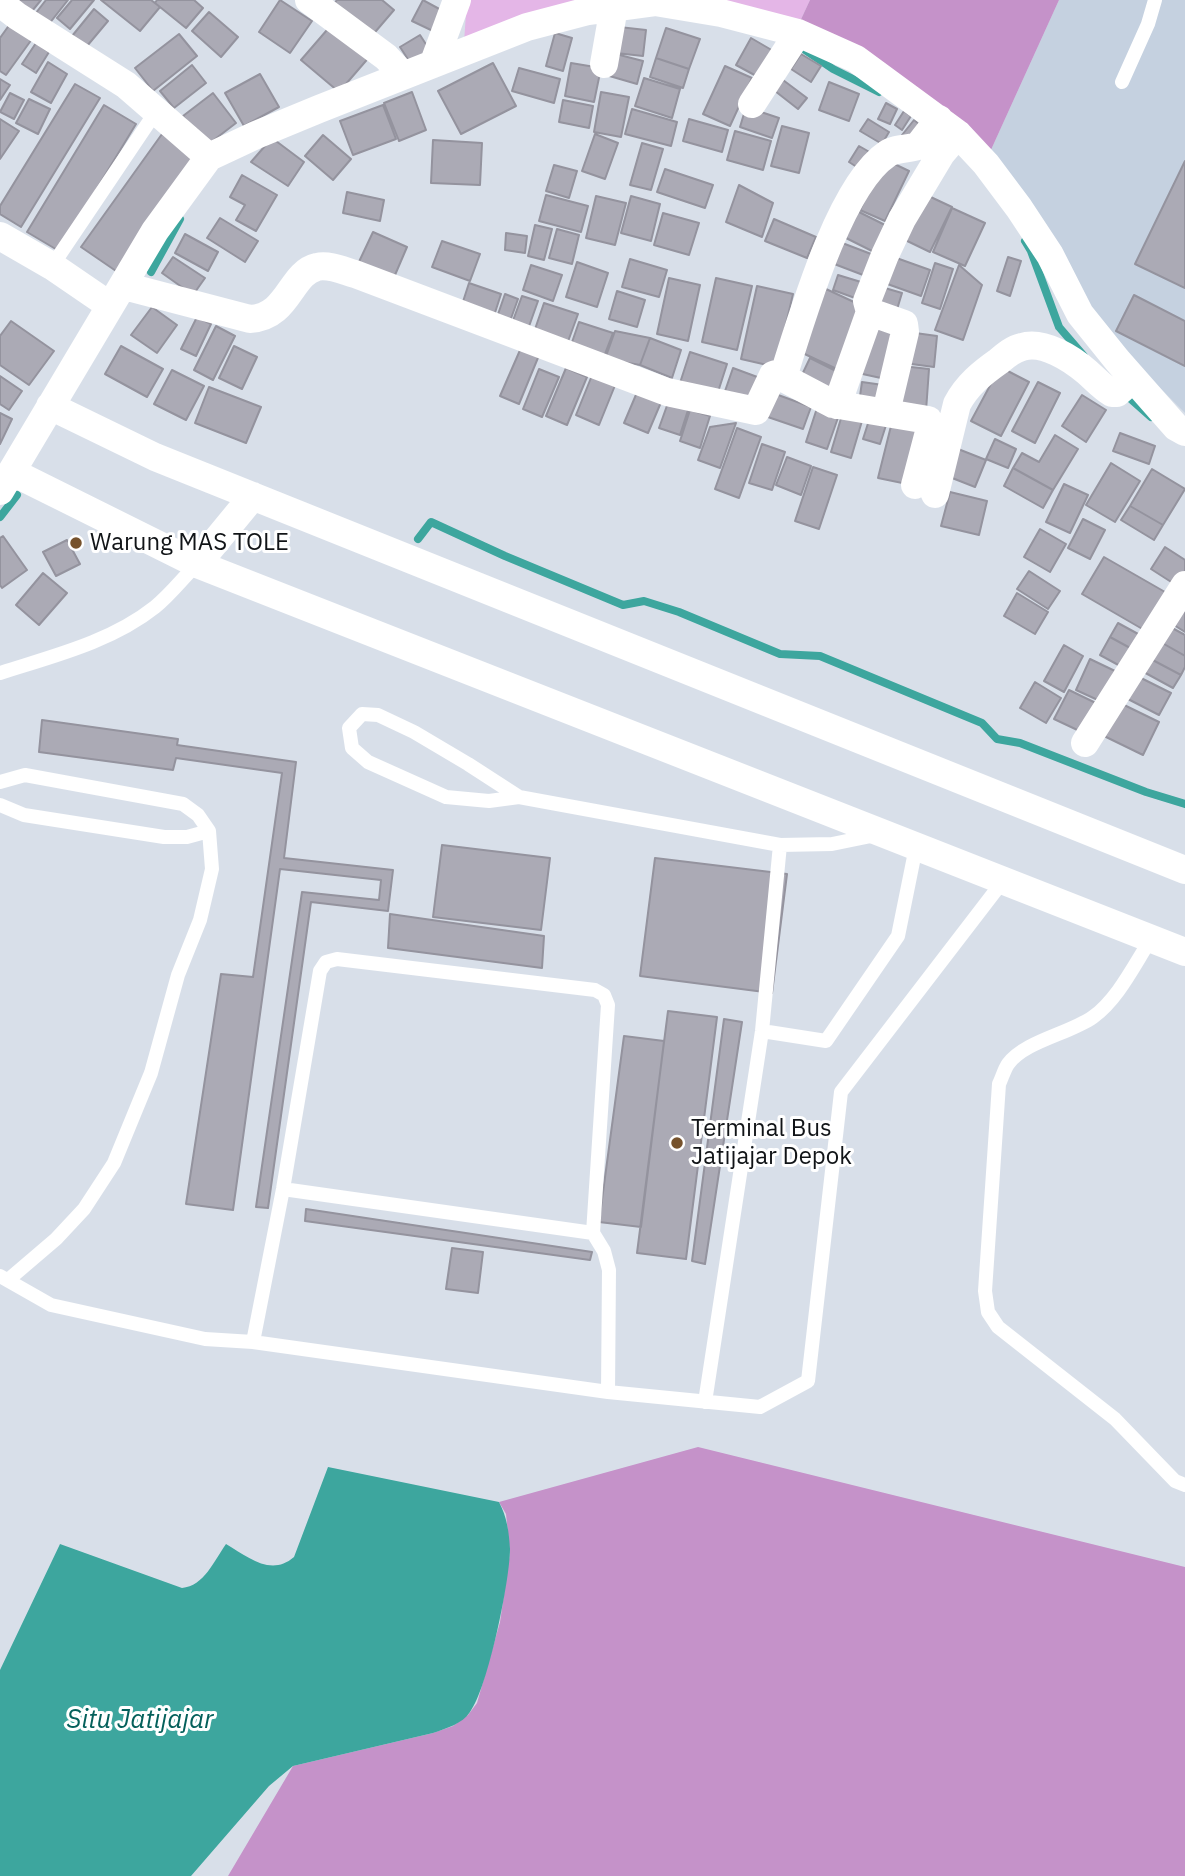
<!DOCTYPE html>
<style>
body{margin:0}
canvas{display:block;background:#d8dfe9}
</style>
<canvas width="1185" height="1876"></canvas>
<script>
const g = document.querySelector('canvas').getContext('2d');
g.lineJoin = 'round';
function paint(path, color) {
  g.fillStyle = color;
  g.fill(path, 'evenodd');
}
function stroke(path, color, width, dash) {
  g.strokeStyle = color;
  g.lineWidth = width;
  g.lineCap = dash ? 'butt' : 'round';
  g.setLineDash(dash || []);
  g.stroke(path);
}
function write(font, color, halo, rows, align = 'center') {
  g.font = font + ' "IBM Plex Sans",sans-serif';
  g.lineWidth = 6;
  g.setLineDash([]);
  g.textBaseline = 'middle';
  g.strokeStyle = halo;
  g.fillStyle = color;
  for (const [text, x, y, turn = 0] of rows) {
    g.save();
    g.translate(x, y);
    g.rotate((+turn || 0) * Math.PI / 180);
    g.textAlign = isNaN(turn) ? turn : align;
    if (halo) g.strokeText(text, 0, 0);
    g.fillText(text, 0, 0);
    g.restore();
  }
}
const built = new Path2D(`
 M1059,0H1185V413L1097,325L990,152Z`);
const green = new Path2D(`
 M467,0H593L464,42Z
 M697,0H810L797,28Z`);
const forest = new Path2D(`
 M810,0H1059L990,152L797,28Z
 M698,1447L1185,1567V1876H228L293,1766L433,1733L453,1726L468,1715L477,1703L500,1622L510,1553L506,1514L499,1502Z`);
const water = new Path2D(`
 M328,1467L499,1502C507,1517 509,1532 510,1549C510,1580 488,1688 470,1712C462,1724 447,1728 433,1733L293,1766L269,1786L191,1876H0V1670L60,1544L182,1588C204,1586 214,1561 226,1544C248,1557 271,1577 294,1557Z`);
const stream = new Path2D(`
 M805,50L833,69L879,92
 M1025,241L1031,251L1059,327L1084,356
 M151,272L180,219
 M1124,393L1151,417
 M0,517L17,495
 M418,539L431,522L505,556L623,605L644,601L679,612L780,654L820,656L982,723L997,739L1020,743L1146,792L1185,804`);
const building = new Path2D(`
 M9,0H41L28,16Z
 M46,0H68L45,29L32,18Z
 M72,0H94L70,29L57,18Z
 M101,0H151L160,7L140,31Z
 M157,0H194L203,8L186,28L155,3Z
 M280,0L312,21L290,53L259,32Z
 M337,0H382L394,10L370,38L333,5Z
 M423,0L443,11L433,31L412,21Z
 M94,9L108,21L82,52L68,41Z
 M209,12L238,37L221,57L192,31Z
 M333,23L371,55L339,92L301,60Z
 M10,24L32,39L6,75L0,71V38Z
 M619,27L646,30L643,56L616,53Z
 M666,28L700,39L689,69L656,58Z
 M555,33L572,38L563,71L546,66Z
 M179,34L197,56L153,91L135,68Z
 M420,35L431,52L411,64L400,47Z
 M751,38L775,52L760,78L736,65Z
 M36,43L49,52L36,73L22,64Z
 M612,53L643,61L637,84L606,75Z
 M801,54L821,66L811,82L791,69Z
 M656,58L689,69L683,88L650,77Z
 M48,62L67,74L51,103L31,92Z
 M493,63L516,106L461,134L438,91Z
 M571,63L601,68L594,102L565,96Z
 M192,65L206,83L174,108L160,91Z
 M725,66L752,78L730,126L703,114Z
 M519,68L560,79L554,103L512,91Z
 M260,74L279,107L244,126L225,93Z
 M644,78L680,89L672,118L635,106Z
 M0,79L10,85L0,100Z
 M783,80L807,98L798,109L775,91Z
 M829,82L859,94L849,121L819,110Z
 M75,84L100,98L21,227L0,214V206Z
 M412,92L426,130L399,141L384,103Z
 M601,92L629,97L621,137L594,132Z
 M10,93L24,100L14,119L0,112Z
 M213,93L236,123L206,146L183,116Z
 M29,99L50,109L38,134L16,123Z
 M563,100L593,106L589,128L559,122Z
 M886,103L897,109L890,124L878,119Z
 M104,105L136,124L59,251L27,232Z
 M383,105L396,139L353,155L340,121Z
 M746,107L779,118L772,138L740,127Z
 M632,109L677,122L671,146L625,134Z
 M904,111L911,116L902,130L895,125Z
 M0,119L19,131L0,159Z
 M689,119L728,130L722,152L683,141Z
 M868,119L889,132L882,144L860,131Z
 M914,120L924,128L912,142L902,135Z
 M782,126L809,133L799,173L771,166Z
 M735,131L771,141L763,170L727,160Z
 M162,134L197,158L116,271L81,247Z
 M595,134L618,143L605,179L582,171Z
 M323,135L351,159L333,180L305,156Z
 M272,138L304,162L288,186L251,162Z
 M433,140L482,143L480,185L431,183Z
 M642,143L663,149L651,190L630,185Z
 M859,146L873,154L863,171L849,162Z
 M884,159L909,171L885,221L860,210Z
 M1185,161V288L1135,264Z
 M554,165L577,171L569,198L546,191Z
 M665,169L713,185L705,208L657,192Z
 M242,175L277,195L256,231L236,220L245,205L230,197Z
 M739,185L773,203L762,237L726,222Z
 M347,192L384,200L380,221L343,213Z
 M920,192L952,207L930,252L899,237Z
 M546,195L588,206L581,232L539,221Z
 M596,196L626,203L615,245L586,238Z
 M631,196L660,204L651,241L621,233Z
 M851,208L893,229L880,255L838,234Z
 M952,208L985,223L965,266L933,252Z
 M663,213L699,223L689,255L654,245Z
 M220,218L258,241L245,262L207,238Z
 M774,219L816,237L807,258L765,241Z
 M535,225L552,229L544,260L528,256Z
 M557,229L579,235L572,264L549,258Z
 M373,232L407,247L392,282L357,266Z
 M506,233L527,236L525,253L505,250Z
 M185,234L218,252L208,271L175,253Z
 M442,241L480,254L470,281L432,267Z
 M837,241L879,257L871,278L829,262Z
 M888,255L930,270L921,296L879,281Z
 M173,257L205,278L193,295L162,273Z
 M1008,257L1021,261L1010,296L997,291Z
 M630,259L667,270L659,297L622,287Z
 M577,262L608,273L597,307L566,297Z
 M935,263L953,269L940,309L922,303Z
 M531,265L562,275L553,301L523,290Z
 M959,265L982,285L963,340L935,330Z
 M838,275L861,282L855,298L833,290Z
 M669,278L700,285L688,341L657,334Z
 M716,278L752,286L737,350L702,342Z
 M469,283L501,294L492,322L460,311Z
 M757,286L793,294L776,367L741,359Z
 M878,286L902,293L895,316L871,309Z
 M826,289L869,309L839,370L796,350Z
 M617,291L645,300L637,327L609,319Z
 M505,294L518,299L509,324L496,320Z
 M1134,295L1185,321V366L1116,331Z
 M522,296L538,301L527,332L511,326Z
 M544,303L578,314L566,347L533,335Z
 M152,307L177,325L157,353L131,335Z
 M197,317L211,324L196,356L181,349Z
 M11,321L54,351L29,385L0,365V336Z
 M579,322L613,333L603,359L570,348Z
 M870,323L901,330L890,380L858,373Z
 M216,326L235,336L213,380L194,370Z
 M615,331L650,338L640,365L605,359Z
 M908,332L937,336L934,367L904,363Z
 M650,338L681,350L672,378L640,365Z
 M524,341L542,348L519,404L500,396Z
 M121,346L163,369L147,397L105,374Z
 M234,346L257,357L242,389L219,378Z
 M690,352L727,364L717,395L680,383Z
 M810,358L842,374L831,397L799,381Z
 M902,366L929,369L926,411L898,409Z
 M1000,367L1029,382L1001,436L971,421Z
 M566,368L587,377L567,425L546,416Z
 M595,368L618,378L599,425L576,415Z
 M733,368L760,378L751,403L724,394Z
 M539,369L559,377L542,417L523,409Z
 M172,370L204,386L186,420L154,404Z
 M0,376L22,391L9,410L0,404Z
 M862,382L883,385L880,406L859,403Z
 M1038,382L1060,393L1035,443L1012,431Z
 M209,387L261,407L246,443L195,423Z
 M638,390L662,400L648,433L624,423Z
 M770,392L811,407L803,429L762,415Z
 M1082,395L1106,410L1086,442L1062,426Z
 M669,400L689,407L680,435L659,428Z
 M818,405L840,412L827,449L806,442Z
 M690,410L710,416L700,448L680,441Z
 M0,413L12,419L0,444Z
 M871,414L888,419L880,444L863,439Z
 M842,415L862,421L851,458L831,452Z
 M893,418L926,425L912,485L878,478Z
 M736,423L720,468L698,460L710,427Z
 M737,428L761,437L739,498L715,489Z
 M1120,433L1155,446L1149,464L1113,451Z
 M1055,435L1078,449L1053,490L1013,468L1022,453L1039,462Z
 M995,439L1016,449L1008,468L986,459Z
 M762,444L785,452L772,490L749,483Z
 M953,447L986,460L975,487L942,474Z
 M787,457L811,466L801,495L776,485Z
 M1111,463L1140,481L1115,522L1086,505Z
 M813,467L837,475L819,529L795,521Z
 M1013,468L1053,490L1043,508L1004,486Z
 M1152,469L1185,489L1163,525L1130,506Z
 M1064,484L1088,495L1070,533L1046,522Z
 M950,492L987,501L979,535L941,526Z
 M1130,506L1163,525L1154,540L1121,520Z
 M1083,519L1105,530L1090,559L1068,548Z
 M1040,529L1066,544L1050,572L1024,557Z
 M3,536L27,570L2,588L0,585V538Z
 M67,540L80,564L56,576L43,552Z
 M1165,547L1185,560V577L1179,587L1151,569Z
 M1104,557L1172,596L1151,634L1082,594Z
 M1029,571L1060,591L1048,609L1017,589Z
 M43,573L67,593L39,625L16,605Z
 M1017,593L1048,612L1035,634L1004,616Z
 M1185,601V632L1169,622Z
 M1118,623L1140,635L1132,649L1110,637Z
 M1165,624L1185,635V656L1157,640Z
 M1110,637L1132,649L1122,667L1100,655Z
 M1157,640L1185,656V667L1181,675L1147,657Z
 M1064,645L1083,656L1064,692L1044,681Z
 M1147,657L1181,675L1173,688L1140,670Z
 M1090,659L1115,671L1100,701L1076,690Z
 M1135,675L1171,693L1159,715L1124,697Z
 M1035,682L1061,698L1046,723L1020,708Z
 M1069,690L1102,706L1088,735L1054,719Z
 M1120,703L1159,722L1143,755L1104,736Z
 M42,720L178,739L177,745L296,762L284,858L393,870L388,911L311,902L268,1208L256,1207L302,892L379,900L381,880L280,869L233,1210L186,1204L221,974L253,977L282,773L176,758L173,770L39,752Z
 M442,845L550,858L541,930L433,917Z
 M655,858L787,874L772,993L640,976Z
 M390,914L544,936L542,968L388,948Z
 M668,1011L717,1017L686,1259L637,1253Z
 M724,1019L742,1022L705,1264L692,1261Z
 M624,1036L664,1041L641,1227L599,1222Z
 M306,1209L592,1252L590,1260L305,1221Z
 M452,1248L483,1252L478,1293L446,1289Z`);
const lane = new Path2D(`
 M1122,82L1148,24L1155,0
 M52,266L157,110
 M0,673C53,656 111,642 155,607C170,595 183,578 197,564
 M0,782L25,775L183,804L198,815L209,831L212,869L200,920L178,975L151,1073L114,1163L84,1209L56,1239L8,1280
 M519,797L468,764L414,732L378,715L362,714L349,728L352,748L368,762L446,797L489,801L519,797L780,845L832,844L876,835
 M0,805L24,815L164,837H187L209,831
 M1151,939C1134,965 1118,999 1093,1017C1069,1034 1025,1041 1008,1064C1004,1070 1002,1078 999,1084L985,1291L988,1312L998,1327L1115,1419L1175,1481L1185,1485
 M762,1031L826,1041L898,936L916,847
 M283,1189L593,1233
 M0,1276L51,1305L205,1339L253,1342L608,1392L760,1407L808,1381L841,1092L1003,881
 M253,1342L283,1189L320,971L326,962L337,959L595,990L604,995L608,1005L593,1233L604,1251L609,1270L608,1392
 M705,1402L762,1031L780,845`);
const street = new Path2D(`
 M309,0L386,57L403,75
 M0,3L17,16L126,85L209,157
 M434,62L457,0
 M604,64L614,7
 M752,104L798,33
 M0,236L52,266L109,305
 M124,286L250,319C289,317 290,273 317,267C329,264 344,271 355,274L667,392L756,411L773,375L776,374L833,404L928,420L930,428L915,485
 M783,377C801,321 839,186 887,154C895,148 909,149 918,146L939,119
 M837,405L870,312
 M50,406L155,457L1185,870
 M886,412L905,332L904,324L870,312L867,301L885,255L902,219L941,154L958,134
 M12,472L197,564L1185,952
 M0,491L155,231L209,157L256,135L319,109L527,27L588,11L655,2L721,13L798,33L856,59L958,134L986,164L1019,208L1050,255L1080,314L1117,360L1176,427L1185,432
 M935,494L957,404C967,385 982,373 999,361C1006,355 1013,349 1022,347C1043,340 1072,359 1087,372C1095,379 1103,388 1112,393H1117L1133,379
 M197,564L253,496
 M1085,743L1185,585`);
const markers = [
 [76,543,7,"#76522c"],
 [677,1143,7,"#76522c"]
];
const poiNames = [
 ["Warung MAS TOLE",90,543],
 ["Terminal Bus",691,1129],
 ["Jatijajar Depok",691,1157]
];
const waterNames = [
 ["Situ Jatijajar",140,1720]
];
paint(built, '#c5d1e0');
paint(green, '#e4b6e7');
paint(forest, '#c592c9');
paint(water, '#3da69e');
stroke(stream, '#3da69e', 8);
paint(building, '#abaab5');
stroke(building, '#94939e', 2);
stroke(lane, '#fff', 14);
stroke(street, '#fff', 28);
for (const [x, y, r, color] of markers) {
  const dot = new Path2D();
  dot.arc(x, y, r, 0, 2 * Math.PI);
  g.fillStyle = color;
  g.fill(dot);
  stroke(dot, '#fff', 2.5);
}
write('24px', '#111417', '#fff', poiNames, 'left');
write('italic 26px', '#04605b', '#fff', waterNames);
</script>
